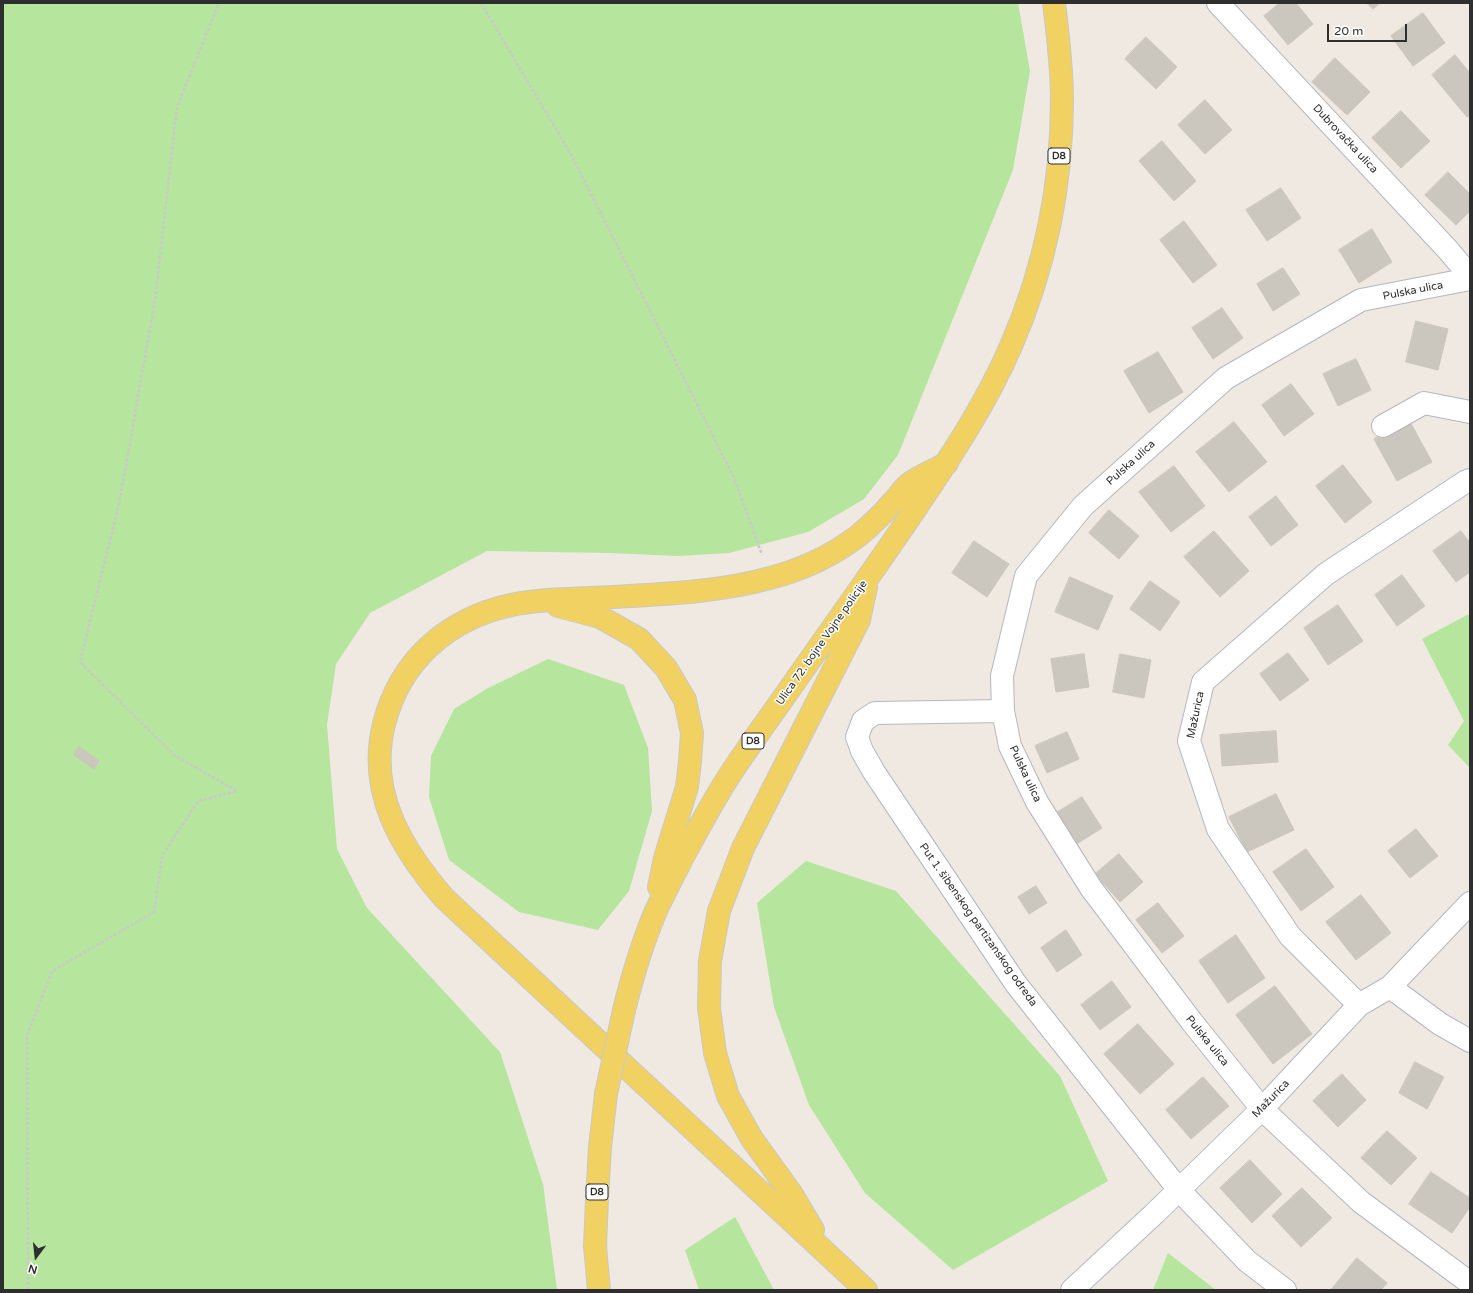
<!DOCTYPE html>
<meta charset="utf-8">
<style>
body{margin:0}
#map{position:relative;width:1473px;height:1293px;overflow:hidden;background:#efe9e1;font-family:"Varela Round",sans-serif}
canvas{display:block}
.frame{position:absolute;inset:0;border:4px solid #2e2e2e;pointer-events:none}
.north{position:absolute;left:16px;top:1237px;width:40px;height:40px;-webkit-text-stroke:3px #fff;paint-order:stroke;rotate:195deg;font-size:11px;font-weight:700;line-height:16px;text-align:center;color:#2e2e2e}
.north::after{content:'';display:block;margin:auto;width:14px;height:18px;background:#2e2e2e;clip-path:polygon(50% 0,100% 100%,50% 72%,0 100%)}
.scale{position:absolute;left:1327px;top:24px;width:80px;height:18px;box-sizing:border-box;border:2px solid #2e2e2e;border-top:0;padding-left:5px;font-size:12px;line-height:14px;white-space:nowrap;color:#2e2e2e;-webkit-text-stroke:3px #fff;paint-order:stroke}
</style>
<div id="map">
<canvas width="1473" height="1293"></canvas>
<div class="frame"></div>
<div class="north">N</div>
<div class="scale">20 m</div>
</div>
<script>
const g = document.querySelector('canvas').getContext('2d');
g.lineJoin = 'round';
function paint(path, color) {
  g.fillStyle = color;
  g.fill(path, 'evenodd');
}
function stroke(path, color, width, dash) {
  g.strokeStyle = color;
  g.lineWidth = width;
  g.lineCap = dash ? 'butt' : 'round';
  g.setLineDash(dash || []);
  g.stroke(path);
}
function write(font, color, halo, rows, align = 'center') {
  g.font = font + ' "Varela Round",sans-serif';
  g.lineWidth = 3;
  g.setLineDash([]);
  g.textBaseline = 'middle';
  g.strokeStyle = halo;
  g.fillStyle = color;
  for (const [text, x, y, turn = 0] of rows) {
    g.save();
    g.translate(x, y);
    g.rotate((+turn || 0) * Math.PI / 180);
    g.textAlign = isNaN(turn) ? turn : align;
    if (halo) g.strokeText(text, 0, 0);
    g.fillText(text, 0, 0);
    g.restore();
  }
}
const green = new Path2D(`
 M3,3H1018L1030,71L1013,170L898,455L864,499L808,532L729,553L678,556L609,553L487,551L370,613L336,664L327,725L337,849L367,908L500,1052L543,1184L557,1290H3Z
 M1467,615H1470V768L1448,745L1464,721L1422,639Z
 M548,659L624,685L648,748L652,811L629,891L598,930L519,912L449,860L429,797L431,756L454,709L488,688Z
 M806,861L896,891L1060,1076L1108,1181L953,1270L865,1193L809,1105L774,1007L757,903Z
 M735,1217L774,1290H699L685,1250Z
 M1168,1253L1216,1290H1153Z`);
const building = new Path2D(`
 M1280,3H1296L1313,24L1288,45L1264,16Z
 M1367,3H1380L1373,9Z
 M1423,13L1445,43L1413,66L1391,36Z
 M1146,37L1177,67L1156,89L1125,59Z
 M1455,55L1470,73V115L1467,117L1432,75Z
 M1335,58L1370,92L1347,115L1312,82Z
 M1205,100L1232,130L1205,154L1178,125Z
 M1401,111L1430,141L1401,168L1372,138Z
 M1162,141L1196,181L1174,201L1139,161Z
 M1448,172L1470,194V211L1456,225L1425,195Z
 M1281,188L1301,218L1267,241L1246,210Z
 M1184,221L1217,265L1193,283L1160,240Z
 M1372,229L1392,262L1359,283L1339,250Z
 M1283,268L1300,294L1273,311L1257,284Z
 M1222,308L1243,338L1213,359L1192,328Z
 M1416,321L1448,329L1438,370L1406,362Z
 M1158,352L1183,392L1149,413L1124,371Z
 M1356,359L1371,390L1338,406L1323,374Z
 M1291,384L1314,414L1284,436L1262,405Z
 M1409,420L1432,462L1397,481L1374,439Z
 M1234,422L1267,462L1229,492L1196,452Z
 M1343,465L1372,502L1345,523L1316,486Z
 M1174,466L1205,506L1171,532L1139,492Z
 M1276,496L1298,525L1271,546L1249,517Z
 M1109,510L1139,536L1119,559L1089,533Z
 M1214,531L1249,571L1220,597L1184,557Z
 M1461,531L1470,543V572L1456,582L1433,551Z
 M974,541L1009,564L987,597L952,573Z
 M1402,575L1425,606L1397,626L1375,595Z
 M1070,577L1113,596L1098,630L1055,612Z
 M1150,581L1180,602L1160,631L1130,609Z
 M1338,605L1363,641L1328,665L1304,628Z
 M1288,653L1309,680L1280,701L1260,674Z
 M1084,654L1089,687L1056,692L1051,659Z
 M1120,654L1151,660L1144,698L1113,692Z
 M1276,731L1278,762L1222,766L1220,735Z
 M1067,732L1079,759L1047,773L1035,746Z
 M79,747L99,761L94,769L74,755Z
 M1276,794L1294,830L1247,852L1229,817Z
 M1082,797L1102,828L1070,848L1050,817Z
 M1416,829L1438,856L1410,878L1388,851Z
 M1306,849L1334,887L1301,911L1273,872Z
 M1119,854L1143,882L1120,902L1095,874Z
 M1036,886L1047,903L1029,914L1018,897Z
 M1361,895L1391,933L1356,960L1326,922Z
 M1158,903L1184,936L1162,953L1136,920Z
 M1066,930L1082,955L1057,972L1041,948Z
 M1236,935L1265,978L1228,1003L1199,961Z
 M1112,981L1131,1007L1100,1030L1081,1005Z
 M1275,986L1312,1034L1273,1064L1236,1015Z
 M1138,1024L1174,1064L1140,1094L1104,1054Z
 M1415,1062L1444,1077L1427,1109L1399,1093Z
 M1342,1074L1366,1100L1338,1127L1313,1101Z
 M1203,1077L1229,1106L1191,1139L1166,1110Z
 M1387,1131L1417,1158L1391,1185L1361,1158Z
 M1250,1160L1282,1194L1252,1223L1220,1188Z
 M1431,1172L1470,1198V1207L1452,1233L1409,1204Z
 M1302,1188L1332,1218L1301,1247L1272,1216Z
 M1357,1258L1387,1283L1381,1290H1331Z`);
const path = new Path2D(`
 M481,3L573,158L734,478L762,555
 M28,1290L27,1036L52,971L154,912L162,856L198,801L237,791L174,755L80,662L119,504L155,301L177,107L219,3`);
const street = new Path2D(`
 M1218,3L1448,250L1470,276
 M1470,279L1361,300L1226,378L1083,506L1026,576L1002,676L1003,711L1010,746L1037,802L1091,888L1192,1022L1262,1109L1361,1202L1470,1283
 M1383,426L1424,403L1470,412
 M1003,711L875,713L863,721L857,737L862,751L874,772L1016,984L1179,1190L1247,1261L1285,1290
 M1390,987L1440,1024L1470,1041
 M1359,1005L1290,936L1218,829L1189,741L1203,682L1326,574L1465,482L1470,480
 M1072,1290L1154,1214L1262,1109L1359,1005L1390,987L1470,903`);
const primary = new Path2D(`
 M558,606L600,617L639,639L666,668L685,700L692,733L690,761L687,787L665,858L659,887
 M624,1010C632,978 642,944 655,913C664,893 675,873 685,853C704,818 723,783 746,751C763,726 781,702 798,677C837,622 876,567 914,511C950,458 986,404 1011,346C1045,268 1062,183 1062,99C1062,67 1058,35 1054,3
 M813,1230L791,1193L752,1139L728,1096L715,1053L709,1008L710,961L719,911L743,848L859,620L866,587
 M599,1290L595,1246L597,1199L600,1147L606,1094
 M866,1290L444,898C401,848 367,792 384,724C400,661 447,619 511,605C544,598 579,599 613,597C666,594 719,592 770,578C801,570 833,555 858,536C870,526 882,515 892,503C898,497 903,489 909,484C920,476 935,470 947,463`);
const primaryBridge = new Path2D(`
 M606,1094L624,1010`);
const shields = [
 [1059,156,22],
 [753,741,22],
 [597,1192,22]
];
const shieldNames = [
 ["D8",1059,156],
 ["D8",753,741],
 ["D8",597,1192]
];
const streetNames = [
 ["Dubrovačka ulica",1345,139,47],
 ["Pulska ulica",1413,291,-11],
 ["Pulska ulica",1131,463,-42],
 ["Ulica 72. bojne Vojne policije",822,643,-55],
 ["Mažurica",1196,715,-78],
 ["Pulska ulica",1025,774,65],
 ["Put 1. šibenskog partizanskog odreda",978,925,55],
 ["Pulska ulica",1207,1041,51],
 ["Mažurica",1271,1099,-46]
];
paint(green, '#b6e59e');
paint(building, '#cbc7bf');
stroke(building, '#cbc5ba', 1);
stroke(street, '#b4b7c1', 24);
stroke(primary, '#c9c9c9', 24);
stroke(path, '#c9c9c9', 2.5, [3, 2]);
stroke(street, '#fff', 22);
stroke(primary, '#f2d163', 22);
stroke(primaryBridge, '#c9c9c9', 24, []);
stroke(primaryBridge, '#f2d163', 22);
for (const [x, y, w] of shields) {
  const box = new Path2D();
  box.roundRect(x - w / 2, y - 8, w, 16, 3);
  g.fillStyle = '#fff';
  g.fill(box);
  stroke(box, '#2e2e2e', 1);
}
write('bold 10px', '#2e2e2e', null, shieldNames);
write('11px', '#2e2e2e', '#fff', streetNames);
</script>
